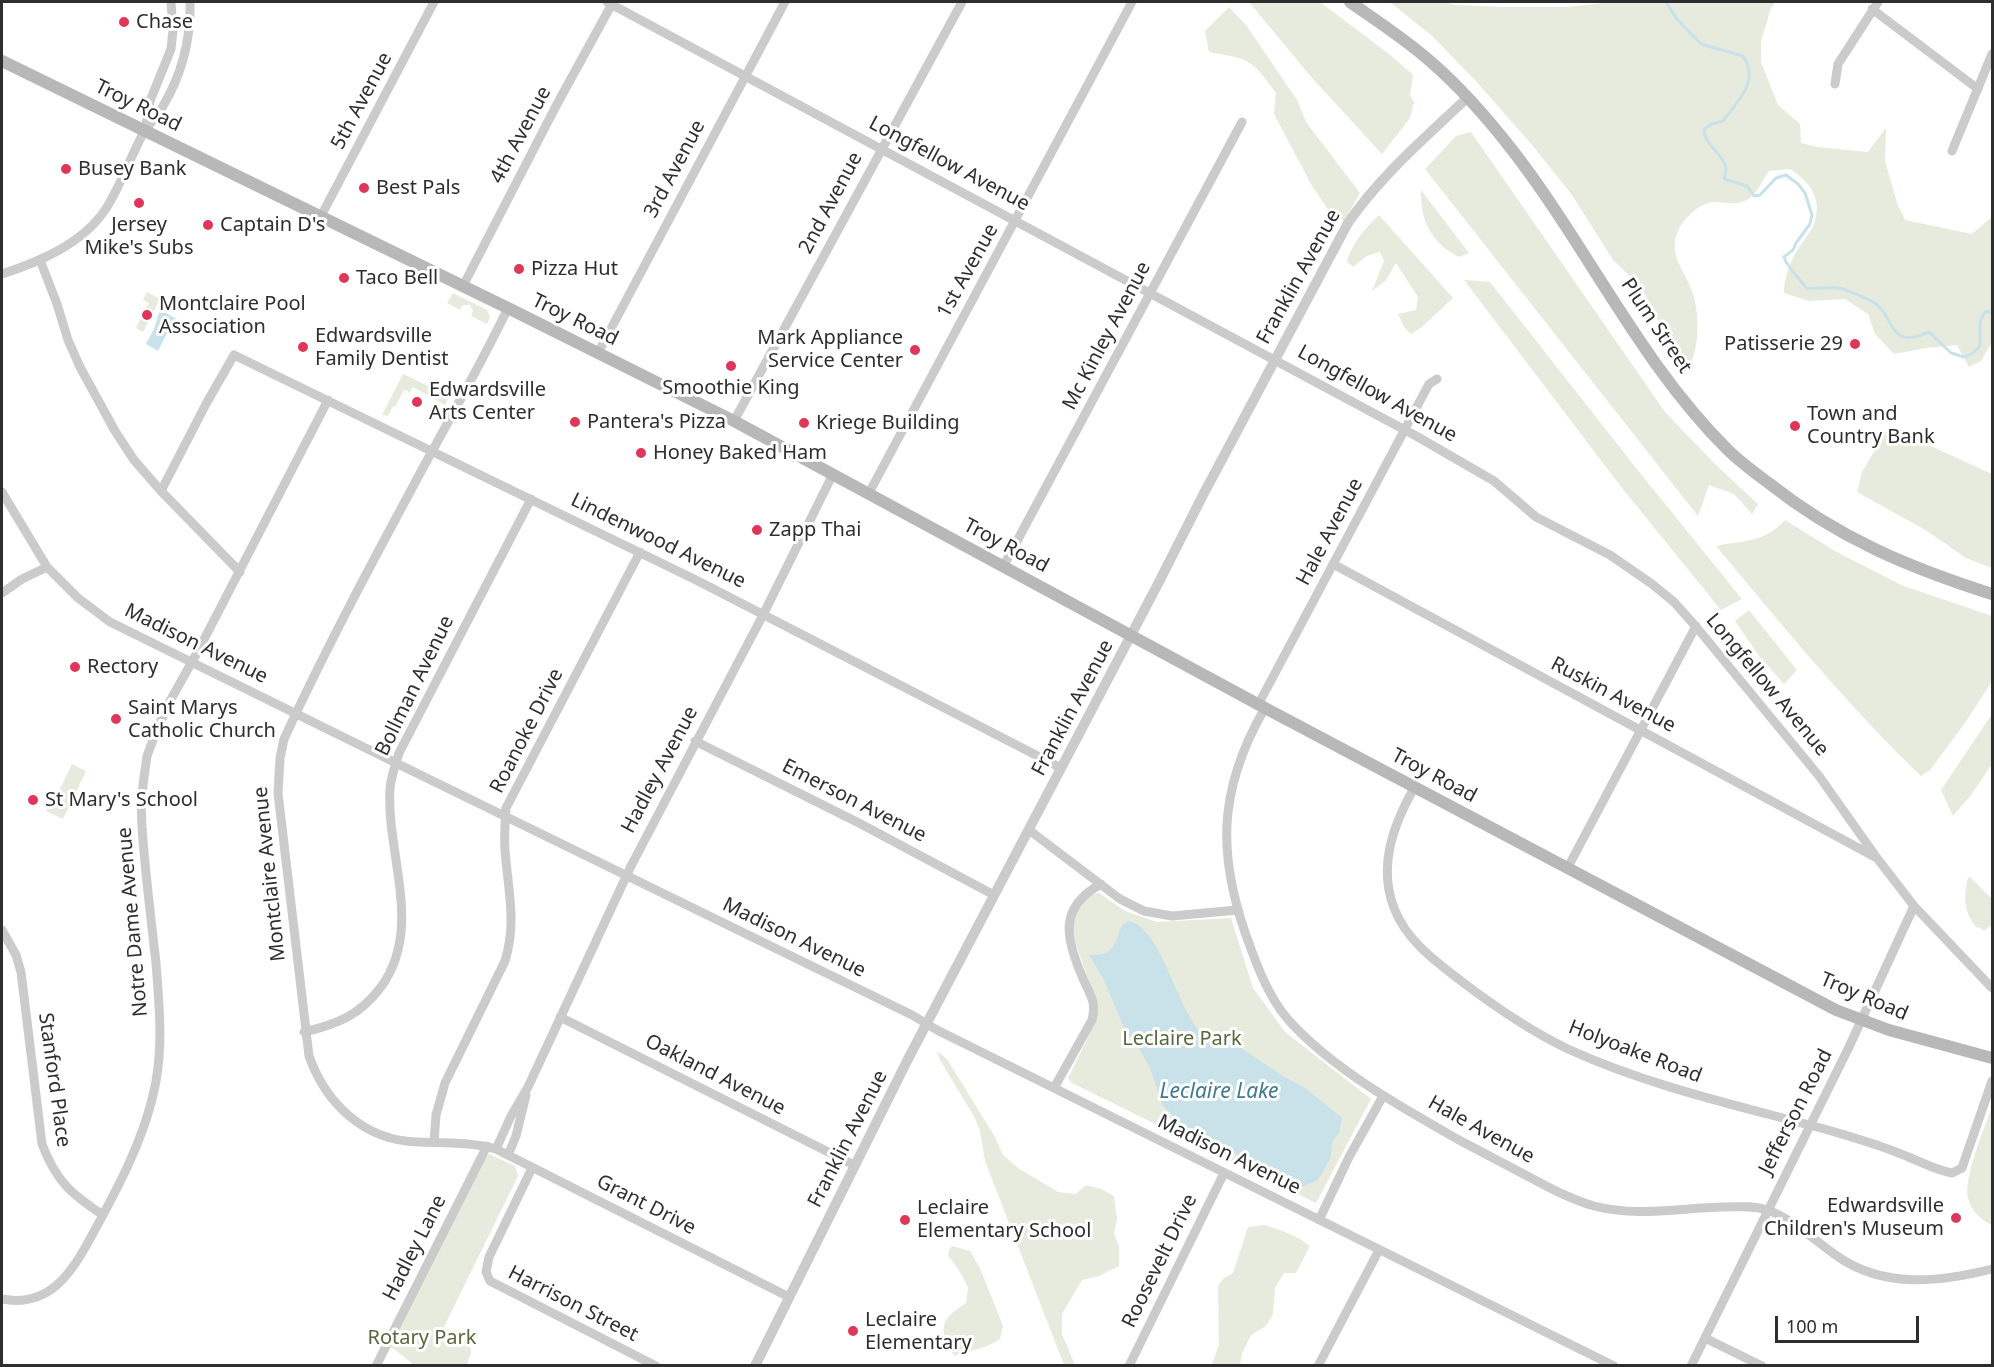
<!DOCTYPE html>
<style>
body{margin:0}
#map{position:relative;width:1994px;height:1367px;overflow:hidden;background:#fff;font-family:"Noto Sans",sans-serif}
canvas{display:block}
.frame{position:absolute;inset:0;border:3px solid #2e2e2e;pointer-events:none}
.scale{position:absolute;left:1775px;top:1316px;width:144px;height:27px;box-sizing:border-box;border:3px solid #2e2e2e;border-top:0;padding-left:8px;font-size:18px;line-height:21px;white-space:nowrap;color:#2e2e2e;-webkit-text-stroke:4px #fff;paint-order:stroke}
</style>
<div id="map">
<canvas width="1994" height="1367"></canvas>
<div class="frame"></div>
<div class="scale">100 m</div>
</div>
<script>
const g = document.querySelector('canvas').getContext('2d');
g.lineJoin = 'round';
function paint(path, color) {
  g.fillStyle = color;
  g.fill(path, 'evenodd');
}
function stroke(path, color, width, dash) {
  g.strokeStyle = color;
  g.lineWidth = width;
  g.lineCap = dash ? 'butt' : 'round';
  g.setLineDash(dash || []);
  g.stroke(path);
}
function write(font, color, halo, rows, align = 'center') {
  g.font = font + ' "Noto Sans",sans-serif';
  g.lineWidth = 6;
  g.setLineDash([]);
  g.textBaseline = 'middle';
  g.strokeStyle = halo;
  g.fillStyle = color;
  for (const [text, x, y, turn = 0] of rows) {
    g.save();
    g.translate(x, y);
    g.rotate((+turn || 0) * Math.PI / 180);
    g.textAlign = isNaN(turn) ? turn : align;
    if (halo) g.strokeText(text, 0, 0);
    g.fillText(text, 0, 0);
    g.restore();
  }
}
const green = new Path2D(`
 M1249,2H1320L1389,54L1413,75L1410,95L1414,102L1410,118L1382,154L1312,78Z
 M1390,2H1443L1456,5L1504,7H1567L1612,2H1776L1771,8L1761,41V62L1778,105L1800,124L1801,143L1817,147L1868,152L1886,128L1885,161L1897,203L1905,220L1972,234L1992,217V342L1981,361L1969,367L1957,345L1926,348L1894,354L1875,334L1868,314L1845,299L1809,301L1784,293C1784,280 1788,268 1794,256C1799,245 1810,235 1814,224C1823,199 1810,182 1790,169L1769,171C1763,180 1755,196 1747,200C1735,206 1727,202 1715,202C1701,202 1685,217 1679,229C1666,254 1686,271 1693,294C1700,317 1700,355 1684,374L1642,288L1613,260L1572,195L1533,146L1474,79L1432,36Z
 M1229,7L1246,25L1297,100L1306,122L1360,193L1344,221L1327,208L1311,184L1274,114L1276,93C1251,59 1250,59 1209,52L1205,31Z
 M1471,132L1665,412L1715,464L1758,504L1752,514L1734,494L1709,485L1698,516L1425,169L1456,136Z
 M1421,190L1469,253L1459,257C1431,243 1420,220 1421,190Z
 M1379,215L1453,298L1422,327L1411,334L1404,327L1398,314L1416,310L1418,297L1396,263L1386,280L1372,291L1384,261L1380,252L1367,256L1353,267L1347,261C1353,242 1365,228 1379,215Z
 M1464,280L1490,282L1636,468L1742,599L1721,610L1622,488Z
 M147,292L160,299L143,332L136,328L149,303L143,300Z
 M453,293L487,310L490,317L487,324L471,316L473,311L470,305H463L460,310L447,303Z
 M403,374L449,396L445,405L413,387L410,392L404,390L395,407L393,406L388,416L382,415Z
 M1889,427L1992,474V568L1966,558L1927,531L1857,492L1862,472Z
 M1785,520L1835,551L1901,585L1992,616V681L1965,723L1930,770L1921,776C1847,705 1782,625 1716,546C1744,540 1764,543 1785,520Z
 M1749,610L1797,670L1784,684L1760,657L1735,621Z
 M1992,714V764L1971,795L1953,816L1941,790Z
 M72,764L86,771L63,819L46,811L51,803H53Z
 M1970,877L1992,899V928L1990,926L1984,931L1979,927L1977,928C1964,913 1963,897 1968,878Z
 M1099,893L1125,911L1157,922L1231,918L1253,988L1285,1032L1371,1099L1316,1203L1072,1083L1068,1078L1095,1023L1097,1003L1076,945L1072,927L1075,914L1089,895Z
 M937,1051L947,1059L995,1137L1003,1155L1018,1168L1058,1192L1076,1194L1086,1185L1101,1189L1114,1196L1117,1219L1114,1233L1119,1247V1266L1099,1276L1082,1280L1062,1314V1334L1075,1365H1064L985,1161L980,1131L975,1118L940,1060Z
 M1992,1107V1225C1981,1220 1971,1211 1968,1198C1963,1178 1985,1127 1992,1107Z
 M489,1154L515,1166L518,1176L444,1327L470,1345L471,1352L467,1365H414L390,1346L484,1159Z
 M1264,1225C1281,1230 1296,1235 1310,1246L1296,1273H1284L1275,1288L1273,1314L1266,1326L1251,1335L1242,1354L1240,1365H1212L1219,1344L1218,1286L1224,1278L1233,1273L1248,1227Z
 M952,1246L970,1251L980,1268L1003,1326L1000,1339C986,1349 970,1350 954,1356C939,1328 938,1321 966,1303L968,1288L962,1275L948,1255L949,1250Z`);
const water = new Path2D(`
 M160,310L179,320L166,335L158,351L146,344L154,329Z
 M1129,921C1170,930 1182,1054 1227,1043L1229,1040L1283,1076L1305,1088L1342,1118L1339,1133L1333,1141L1330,1159L1318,1180L1302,1187L1294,1185L1185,1127L1163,1106L1150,1068L1136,1043L1125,1030L1103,978L1089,955C1117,956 1114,942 1123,924Z`);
const stream = new Path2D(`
 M1666,2L1676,18L1701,44L1743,56C1760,82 1738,100 1723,121L1712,124L1704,129C1704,146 1724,154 1726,168C1726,172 1725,175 1724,179L1747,186L1754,196L1760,195L1776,178L1786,175L1798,184L1805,193L1812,215L1810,224L1796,243L1793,250L1784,257C1789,271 1798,275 1806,288C1817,289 1827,287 1838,288C1845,289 1866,298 1873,302C1897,317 1887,351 1929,332L1951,353L1964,357L1973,353L1980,346V322L1985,312H1992`);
const minor = new Path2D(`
 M607,2L1418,437L1494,481L1536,517L1610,555L1652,584L1674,602L1698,629L1819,776L1877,858L1914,906L1992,988
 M1872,9L1978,89
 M1835,84L1838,64L1878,2
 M145,129L150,101L171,49L173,30L171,2
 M1952,151L1992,54
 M321,216L434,2
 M40,260L57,304L68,340L80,367L115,431L134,460L161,491L240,572
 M2,274C39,262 82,244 105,210C121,186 130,157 144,132C150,123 158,116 163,106C182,74 191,39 190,2
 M463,286L556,106L613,2
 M508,308C482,362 453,413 424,466C376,555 327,646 284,739L280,758L278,793L309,1056C326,1104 365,1141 418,1142C445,1143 470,1142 496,1149L789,1297
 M598,353L785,2
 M734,421L962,2
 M161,491L206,404L234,355L698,581L1061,768
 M2,492L47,567L78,598L110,622L396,763L912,1015L937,1030L1614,1366
 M869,493L1132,2
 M1333,564L1875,857
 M1003,567L1242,122
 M2,593L22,579L47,567
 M1258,705L1429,384L1437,379
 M1265,708C1216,792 1217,860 1251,949C1261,976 1273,1005 1294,1026C1339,1073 1403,1108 1459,1140C1484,1153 1508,1166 1533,1179C1553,1190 1573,1200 1594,1206C1636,1217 1680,1208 1722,1207C1737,1207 1753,1205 1767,1210C1790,1217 1817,1242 1837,1256C1884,1289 1940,1282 1992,1269
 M695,741L859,823L994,895
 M1414,788C1393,825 1378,866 1394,908C1406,940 1435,961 1461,981C1494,1006 1530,1031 1568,1049C1651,1087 1740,1106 1828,1130C1852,1137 1877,1144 1901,1154C1917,1160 1935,1170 1952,1173L1962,1168L1964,1162L1992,1081
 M1029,830L1120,899L1144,911L1172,916L1238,910
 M1567,869L1696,626
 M2,930L16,955L21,972L42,1144C56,1181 71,1194 103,1215
 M560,1017L854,1165
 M304,1032C338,1024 360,1015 381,987C424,928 386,854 390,789C391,777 395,765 399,753L531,499
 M1054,1088L1092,1020C1097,1000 1089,994 1082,976C1065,937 1059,907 1101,884
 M434,1142L436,1115L445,1083L505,961C517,922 508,890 505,850C504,836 505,822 506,808L640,552
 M496,1149L511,1116L528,1087L631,866L764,613L833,474
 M508,1155L516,1136L526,1095
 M532,1168L489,1257L486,1272L490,1281L656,1366
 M1319,1220L1349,1157L1383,1096
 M2,1299C49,1308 72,1273 91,1237C118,1188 146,1136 156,1081C163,1042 159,1003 156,963C151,918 145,872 142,827L141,803L144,777L147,756L157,729L170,701L198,651L328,400
 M1705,1338L1762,1366
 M376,1366L487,1146
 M1129,1366L1224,1173
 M1318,1366L1379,1250
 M1691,1366L1849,1047L1914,906`);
const tertiary = new Path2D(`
 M755,1366L908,1059L1160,580L1203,495L1348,223C1381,175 1425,138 1467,98`);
const secondary = new Path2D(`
 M1350,2C1377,21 1405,39 1430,61C1460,87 1489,120 1513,151C1588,248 1640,363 1728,450C1740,462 1755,473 1770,484C1838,538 1910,568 1992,594
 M2,61L514,311L734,421L1265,708L1836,1010L1889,1030L1992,1058`);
const markers = [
 [124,22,6,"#de3759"],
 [66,169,6,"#de3759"],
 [364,188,6,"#de3759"],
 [139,203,6,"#de3759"],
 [208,225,6,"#de3759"],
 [519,269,6,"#de3759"],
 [344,278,6,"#de3759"],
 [147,315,6,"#de3759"],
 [1855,344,6,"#de3759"],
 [303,347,6,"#de3759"],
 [915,350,6,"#de3759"],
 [731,366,6,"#de3759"],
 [417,402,6,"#de3759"],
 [575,422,6,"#de3759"],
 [804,423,6,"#de3759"],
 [1795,426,6,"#de3759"],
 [641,453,6,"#de3759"],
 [757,530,6,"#de3759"],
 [75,667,6,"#de3759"],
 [116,719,6,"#de3759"],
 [33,800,6,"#de3759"],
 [1956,1218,6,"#de3759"],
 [905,1220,6,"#de3759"],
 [853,1331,6,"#de3759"]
];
const poiNames = [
 ["Chase",136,22],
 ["Busey Bank",78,169],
 ["Best Pals",376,188],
 ["Jersey",139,225,"center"],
 ["Mike's Subs",139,248,"center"],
 ["Captain D's",220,225],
 ["Pizza Hut",531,269],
 ["Taco Bell",356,278],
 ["Montclaire Pool",159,304],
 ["Association",159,327],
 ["Edwardsville",315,336],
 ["Family Dentist",315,359],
 ["Mark Appliance",903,338,"right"],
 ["Service Center",903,361,"right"],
 ["Patisserie 29",1843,344,"right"],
 ["Smoothie King",731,388,"center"],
 ["Edwardsville",429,390],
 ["Arts Center",429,413],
 ["Town and",1807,414],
 ["Country Bank",1807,437],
 ["Pantera's Pizza",587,422],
 ["Kriege Building",816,423],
 ["Honey Baked Ham",653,453],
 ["Zapp Thai",769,530],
 ["Rectory",87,667],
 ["Saint Marys",128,708],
 ["Catholic Church",128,731],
 ["St Mary's School",45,800],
 ["Edwardsville",1944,1206,"right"],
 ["Children's Museum",1944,1229,"right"],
 ["Leclaire",917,1208],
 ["Elementary School",917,1231],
 ["Leclaire",865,1320],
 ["Elementary",865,1343]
];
const streetNames = [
 ["5th Avenue",362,101,-62],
 ["Troy Road",138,106,26],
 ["4th Avenue",521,135,-62],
 ["Longfellow Avenue",949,164,28],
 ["3rd Avenue",675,169,-62],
 ["2nd Avenue",831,203,-62],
 ["1st Avenue",968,271,-61],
 ["Franklin Avenue",1299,277,-61],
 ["Troy Road",575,320,26],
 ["Plum Street",1656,326,56],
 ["Mc Kinley Avenue",1107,336,-62],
 ["Longfellow Avenue",1377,394,29],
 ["Hale Avenue",1330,532,-62],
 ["Lindenwood Avenue",658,541,26],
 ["Troy Road",1006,546,28],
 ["Madison Avenue",196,644,26],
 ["Longfellow Avenue",1767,685,50],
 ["Bollman Avenue",415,686,-64],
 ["Ruskin Avenue",1613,695,28],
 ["Franklin Avenue",1073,708,-62],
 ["Roanoke Drive",527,731,-63],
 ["Hadley Avenue",660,770,-62],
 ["Troy Road",1434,776,28],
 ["Emerson Avenue",854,801,27],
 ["Montclaire Avenue",270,874,-96],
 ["Notre Dame Avenue",133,922,-95],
 ["Madison Avenue",794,938,26],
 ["Troy Road",1864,997,23],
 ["Holyoake Road",1635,1052,21],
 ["Oakland Avenue",715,1075,27],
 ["Stanford Place",54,1080,82],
 ["Jefferson Road",1796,1112,-63],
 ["Hale Avenue",1481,1130,29],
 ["Franklin Avenue",848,1139,-63],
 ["Madison Avenue",1229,1155,26],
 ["Grant Drive",646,1205,27],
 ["Hadley Lane",415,1248,-63],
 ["Roosevelt Drive",1160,1261,-64],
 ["Harrison Street",573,1304,27]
];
const parkNames = [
 ["Leclaire Park",1182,1039],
 ["Rotary Park",422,1338]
];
const waterNames = [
 ["Leclaire Lake",1219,1092]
];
paint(green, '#e6ebdd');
paint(water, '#c9e2ea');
stroke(stream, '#c9e2ea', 3);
stroke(minor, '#cbcbcb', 9);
stroke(tertiary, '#cbcbcb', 10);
stroke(secondary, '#b8b8b8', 12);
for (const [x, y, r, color] of markers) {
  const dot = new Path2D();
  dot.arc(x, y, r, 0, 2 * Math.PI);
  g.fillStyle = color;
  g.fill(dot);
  stroke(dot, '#fff', 2);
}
write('20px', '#2e2e2e', '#fff', poiNames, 'left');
write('20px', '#2e2e2e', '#fff', streetNames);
write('20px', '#57683d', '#fff', parkNames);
write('italic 21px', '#3f798d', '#fff', waterNames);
</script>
